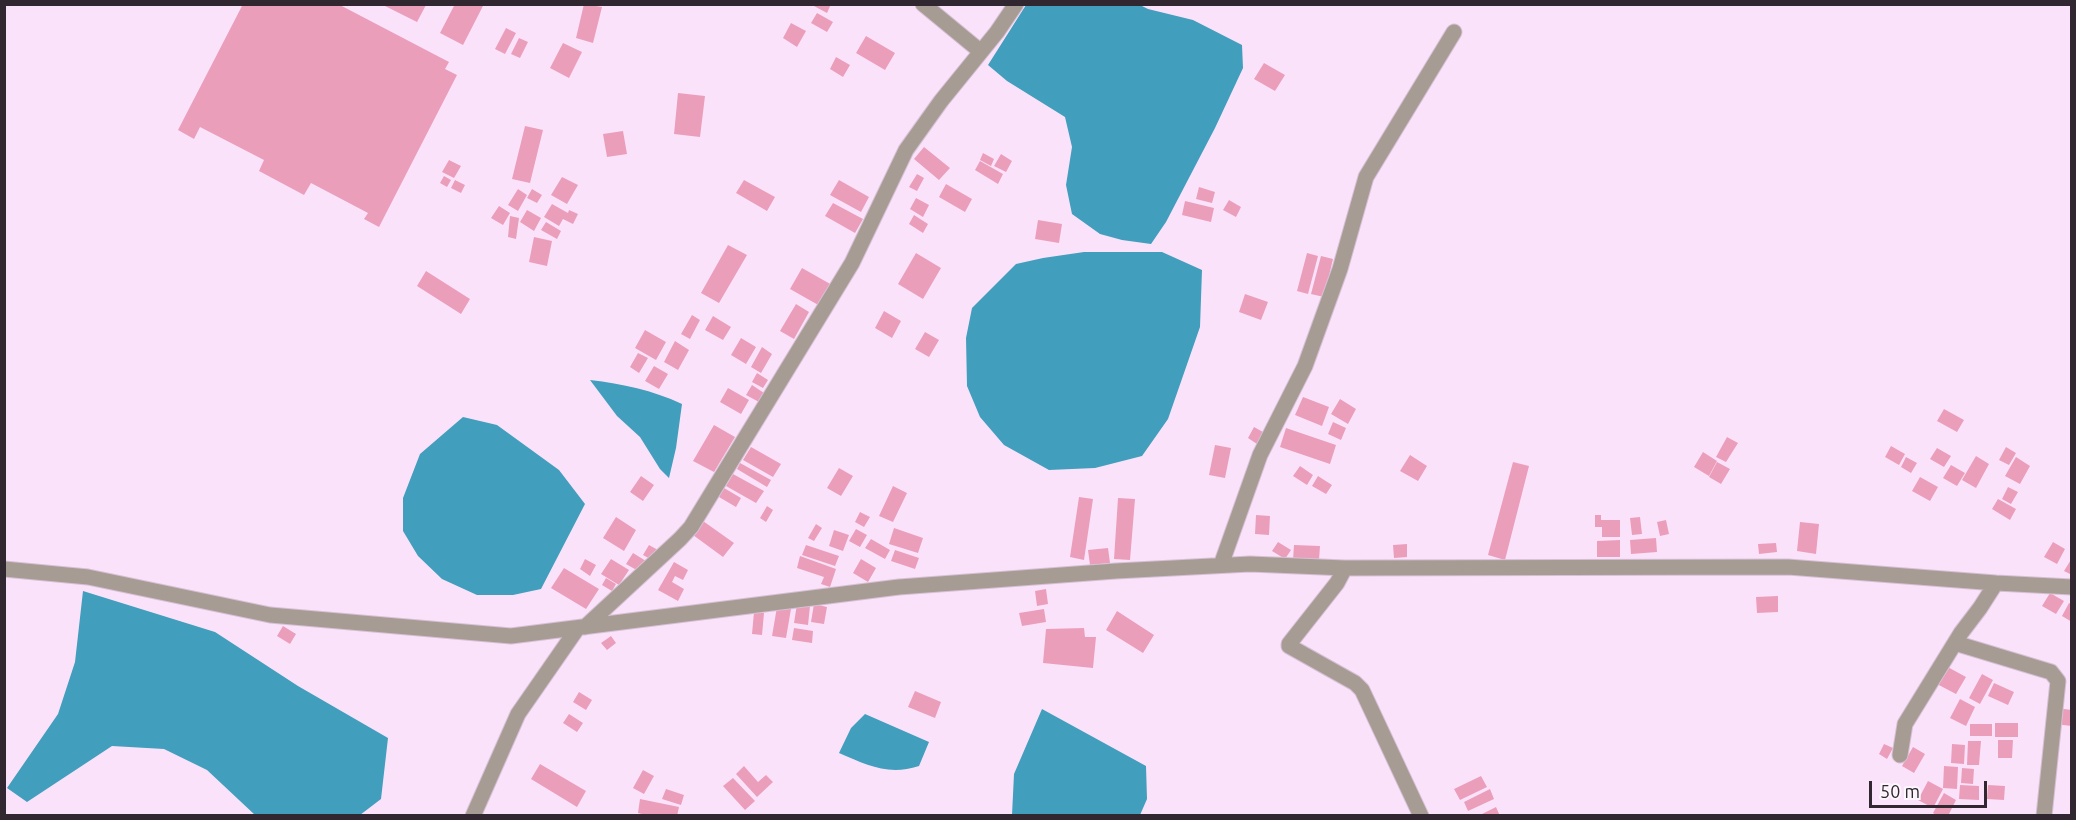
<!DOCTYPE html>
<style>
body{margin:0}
#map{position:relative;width:2076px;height:820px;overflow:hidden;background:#fbe2fb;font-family:Ubuntu,sans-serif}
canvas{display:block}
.frame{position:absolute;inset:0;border:6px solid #302730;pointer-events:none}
.scale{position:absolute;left:1869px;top:781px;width:118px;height:27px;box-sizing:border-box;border:3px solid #302730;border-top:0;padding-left:8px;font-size:18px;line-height:21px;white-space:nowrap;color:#302730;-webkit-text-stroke:4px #fcf7fc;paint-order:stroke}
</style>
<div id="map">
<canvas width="2076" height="820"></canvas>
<div class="frame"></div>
<div class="scale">50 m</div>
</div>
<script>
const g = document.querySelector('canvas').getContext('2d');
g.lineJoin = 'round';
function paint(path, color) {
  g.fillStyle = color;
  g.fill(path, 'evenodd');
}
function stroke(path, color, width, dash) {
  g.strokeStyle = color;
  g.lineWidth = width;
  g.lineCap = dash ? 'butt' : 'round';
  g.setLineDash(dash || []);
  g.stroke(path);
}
const water = new Path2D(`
 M1026,5H1140L1148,9L1193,20L1242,45L1243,68L1215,128L1166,222L1151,244L1122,240L1100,234L1072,214L1066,185L1072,147L1065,117L1007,81L988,65Z
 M1084,252H1162L1202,270L1200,327L1168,419L1142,456L1095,468L1049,470L1004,445L980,417L967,386L966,338L972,308L1016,264L1043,258Z
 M590,380C623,384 652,390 682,404L676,448L669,478L660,469L640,437L617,416Z
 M463,417L497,425L559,470L585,504L541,589L513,595H477L442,579L418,556L403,531V498L420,454Z
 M83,591L215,632L298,686L388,738L381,799L360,815H255L207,770L164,749L112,746L27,802L7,788L58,714L75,662Z
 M1042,709L1146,766L1147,799L1140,815H1012L1014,774Z
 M865,714L929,742L919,766C888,776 867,765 839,753L851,728Z`);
const building = new Path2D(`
 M243,4H338L449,62L445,69L457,75L379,227L364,219L368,213L311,183L304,195L259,171L264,160L200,127L194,139L178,130Z
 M455,4H484L463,45L440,33Z
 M584,4L602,7L593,43L576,38Z
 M815,4H831L827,13L814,6Z
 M383,5H426L417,22Z
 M817,13L833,22L827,32L811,23Z
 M791,23L806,31L797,47L783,38Z
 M506,28L516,33L505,54L495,49Z
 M866,36L895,53L885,70L856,53Z
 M519,38L528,42L520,58L511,54Z
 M563,43L582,52L569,78L550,68Z
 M836,57L850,65L843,77L830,69Z
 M1264,63L1285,75L1275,91L1254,79Z
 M678,93L705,96L700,137L674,134Z
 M525,126L543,130L530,183L512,179Z
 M623,131L627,154L607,157L603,134Z
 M924,147L950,168L939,180L914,159Z
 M983,153L994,159L991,166L980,160Z
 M1001,154L1012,161L1006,172L994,166Z
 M449,160L461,166L454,178L442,172Z
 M980,161L1003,174L998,184L975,170Z
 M917,174L924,178L917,191L909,187Z
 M444,176L451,180L447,187L440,183Z
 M562,177L578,185L567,204L551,195Z
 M455,180L465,185L461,193L451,188Z
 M744,180L775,197L767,211L736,193Z
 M839,180L869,197L861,212L830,195Z
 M946,184L972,199L965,212L939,197Z
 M1199,187L1215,192L1212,203L1196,199Z
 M518,189L527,195L518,211L508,205Z
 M532,189L542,195L537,203L527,198Z
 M916,198L929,205L923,217L910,209Z
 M1229,200L1241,207L1236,217L1223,210Z
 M1185,201L1214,208L1211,222L1182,215Z
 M833,203L863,219L855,233L825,216Z
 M552,204L568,213L569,210L578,214L573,224L563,219L559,226L544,217Z
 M499,206L510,213L503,225L491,218Z
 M527,210L541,218L534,231L520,222Z
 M914,215L928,224L923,233L909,224Z
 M510,216L519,218L516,239L508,237Z
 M1038,220L1062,224L1059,243L1035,239Z
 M546,222L561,231L557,239L541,230Z
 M534,237L552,241L547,266L529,262Z
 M728,245L747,255L719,303L701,293Z
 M916,253L941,268L923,299L898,284Z
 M1307,253L1318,256L1308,294L1297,291Z
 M1321,256L1333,259L1324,297L1311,294Z
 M802,268L832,285L820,306L790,289Z
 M426,271L470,299L461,314L417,286Z
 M1245,294L1268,302L1261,320L1239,312Z
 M796,304L809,312L794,339L780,331Z
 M884,311L901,321L892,338L875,328Z
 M692,315L700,320L690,339L681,334Z
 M713,316L731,327L723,340L705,330Z
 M645,330L666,342L656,360L635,348Z
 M925,332L939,340L929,357L915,349Z
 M741,338L756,347L746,364L731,355Z
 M675,341L689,350L678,370L664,362Z
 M762,347L772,354L761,373L751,367Z
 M638,353L648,358L639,373L630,367Z
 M654,366L668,374L659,389L645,381Z
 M757,373L768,380L763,388L752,382Z
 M752,385L764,393L759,402L746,395Z
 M728,388L749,400L741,414L720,402Z
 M1303,397L1329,407L1322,426L1295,415Z
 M1340,399L1356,409L1348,424L1331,414Z
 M1944,409L1964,420L1957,432L1937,421Z
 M1333,422L1346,428L1341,440L1328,434Z
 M714,425L735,437L714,472L693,461Z
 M1254,427L1263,432L1257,444L1248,438Z
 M1286,428L1336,445L1330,464L1280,447Z
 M1727,437L1738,443L1726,462L1716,457Z
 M1215,445L1231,448L1225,478L1209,475Z
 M1891,446L1905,454L1899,465L1885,457Z
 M751,447L781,464L773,477L743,460Z
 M2006,447L2016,453L2009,465L1999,460Z
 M1937,448L1951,456L1944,467L1930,459Z
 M1703,452L1717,461L1709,476L1694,467Z
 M1410,455L1427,466L1418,481L1400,471Z
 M1976,456L1989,464L1976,488L1962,480Z
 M1906,457L1917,463L1911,473L1901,467Z
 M2016,457L2030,466L2020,484L2005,476Z
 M1513,462L1529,466L1505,560L1488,555Z
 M1717,462L1730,469L1721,484L1709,477Z
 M740,463L771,480L767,487L737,469Z
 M1951,465L1965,473L1957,486L1943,478Z
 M1300,466L1313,475L1307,485L1293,476Z
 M839,468L853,476L841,496L827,488Z
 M733,474L764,491L756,503L726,486Z
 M641,476L654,485L643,501L630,492Z
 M1318,476L1332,485L1326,494L1312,486Z
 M1920,477L1938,487L1930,501L1912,491Z
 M893,486L907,493L893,522L879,516Z
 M2008,487L2018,492L2011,504L2002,499Z
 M724,488L741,498L736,507L719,497Z
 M1079,497L1093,499L1084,560L1070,557Z
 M1118,498L1135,499L1130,560L1114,559Z
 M1998,499L2016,509L2010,520L1992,509Z
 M767,506L773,510L766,522L760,518Z
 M860,512L870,517L864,527L855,522Z
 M1256,515L1270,516L1269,535L1255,534Z
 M1595,515H1601V520H1620V537H1602V527H1595Z
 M616,517L636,530L624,551L603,538Z
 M1640,517L1642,534L1632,535L1630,518Z
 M1666,520L1669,534L1660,536L1657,522Z
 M703,521L734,543L723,557L693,535Z
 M1800,522L1819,524L1816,554L1797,551Z
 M816,524L822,528L814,541L808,538Z
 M894,528L923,538L918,553L889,544Z
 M856,529L867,535L860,547L849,541Z
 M834,530L849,535L843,551L829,546Z
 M1656,538L1657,552L1631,554L1630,540Z
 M871,539L890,550L885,559L865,548Z
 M1620,540V557H1597V541Z
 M1278,542L1291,550L1285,559L1272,551Z
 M2053,542L2065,549L2057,564L2044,557Z
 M1776,543L1777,552L1759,554L1758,544Z
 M1407,544V557L1394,558L1393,545Z
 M649,545L658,550L652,560L643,555Z
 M806,545L839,556L835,566L802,555Z
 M1294,545L1320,546L1319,560H1293Z
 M1108,548L1110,563L1090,565L1088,550Z
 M895,550L919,558L915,569L891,561Z
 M633,553L646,561L640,572L626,564Z
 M800,556L836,569L830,587L821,584L824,577L797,568Z
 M2072,558V575L2064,571Z
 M585,559L596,565L590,576L580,569Z
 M611,559L629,570L619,585L601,574Z
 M861,559L876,568L868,582L853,573Z
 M674,562L688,570L683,580L675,576L672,582L684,589L678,601L658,590Z
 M564,568L599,589L586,609L551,588Z
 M606,578L616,584L612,591L602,585Z
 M1046,589L1048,604L1037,606L1035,591Z
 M2050,593L2064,601L2056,614L2042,606Z
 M1778,596V612L1757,613L1756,597Z
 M2069,603L2072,605V622L2062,616Z
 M797,604L810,606L808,625L794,623Z
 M814,604L827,607L824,624L811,622Z
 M777,607L791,609L786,638L772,636Z
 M1044,609L1046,622L1022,626L1019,613Z
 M1117,611L1154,635L1143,653L1106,630Z
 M754,612L764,613L762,635L752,634Z
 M283,626L296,634L290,644L277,636Z
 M794,628L813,631L812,643L792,640Z
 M1084,628L1085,637H1096L1093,668L1043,663L1046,629Z
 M611,636L616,643L607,650L601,643Z
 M1944,665L1966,677L1956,694L1935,683Z
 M1982,674L1993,680L1980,704L1969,698Z
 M1994,683L2014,692L2008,705L1988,696Z
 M915,691L941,702L935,718L908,707Z
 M579,692L592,700L586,710L573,702Z
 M1960,699L1975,707L1966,726L1950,718Z
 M2056,708L2072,710V726L2054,724Z
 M569,714L583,723L577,732L563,723Z
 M1995,723H2018V737H1995Z
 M1970,724H1992V736H1970Z
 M1998,740H2013L2012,758H1998Z
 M1968,741H1981L1979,765H1967Z
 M1884,744L1893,748L1887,759L1879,754Z
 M1952,744L1965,745L1964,764L1951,763Z
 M1913,747L1925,754L1914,773L1902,766Z
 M540,764L586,791L577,807L531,779Z
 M744,766L758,782L766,775L773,782L757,797L736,774Z
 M1944,766L1958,767L1957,789L1943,788Z
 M1962,768L1974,769L1973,784L1961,783Z
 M643,770L654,776L644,794L633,788Z
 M1481,776L1487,787L1460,800L1454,789Z
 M733,778L755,801L745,810L723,786Z
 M1928,781L1943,789L1933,808L1918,800Z
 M1960,785L1979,786V800L1959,799Z
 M1988,785L2005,786L2004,800L1987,799Z
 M666,789L684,795L681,805L662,799Z
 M1490,789L1494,799L1468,811L1464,802Z
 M1944,793L1956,800L1948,816H1938L1933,813Z
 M640,799L679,807L677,816H650L638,813Z
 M1496,807L1500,816H1478Z`);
const minor = new Path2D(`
 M923,4L980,51
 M1221,565L1260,455L1305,366L1340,269L1366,177L1454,32
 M1345,568L1337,583L1289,644V646L1355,683L1362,690L1421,816
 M4,569L88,577L270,615L511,636L899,587L1116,571L1250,564L1345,568L1788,567L1996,583L2072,587
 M585,627L680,539L691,527L852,263L906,150L941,101L997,32L1016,4
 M1955,643L2051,672L2058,681L2044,816
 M1900,755L1905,724L1961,633L1980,608L1996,583
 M473,816L518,714L577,629`);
paint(water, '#419ebd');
paint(building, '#eb9eba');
stroke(minor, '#d6c0d6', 17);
stroke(minor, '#a79c93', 15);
</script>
